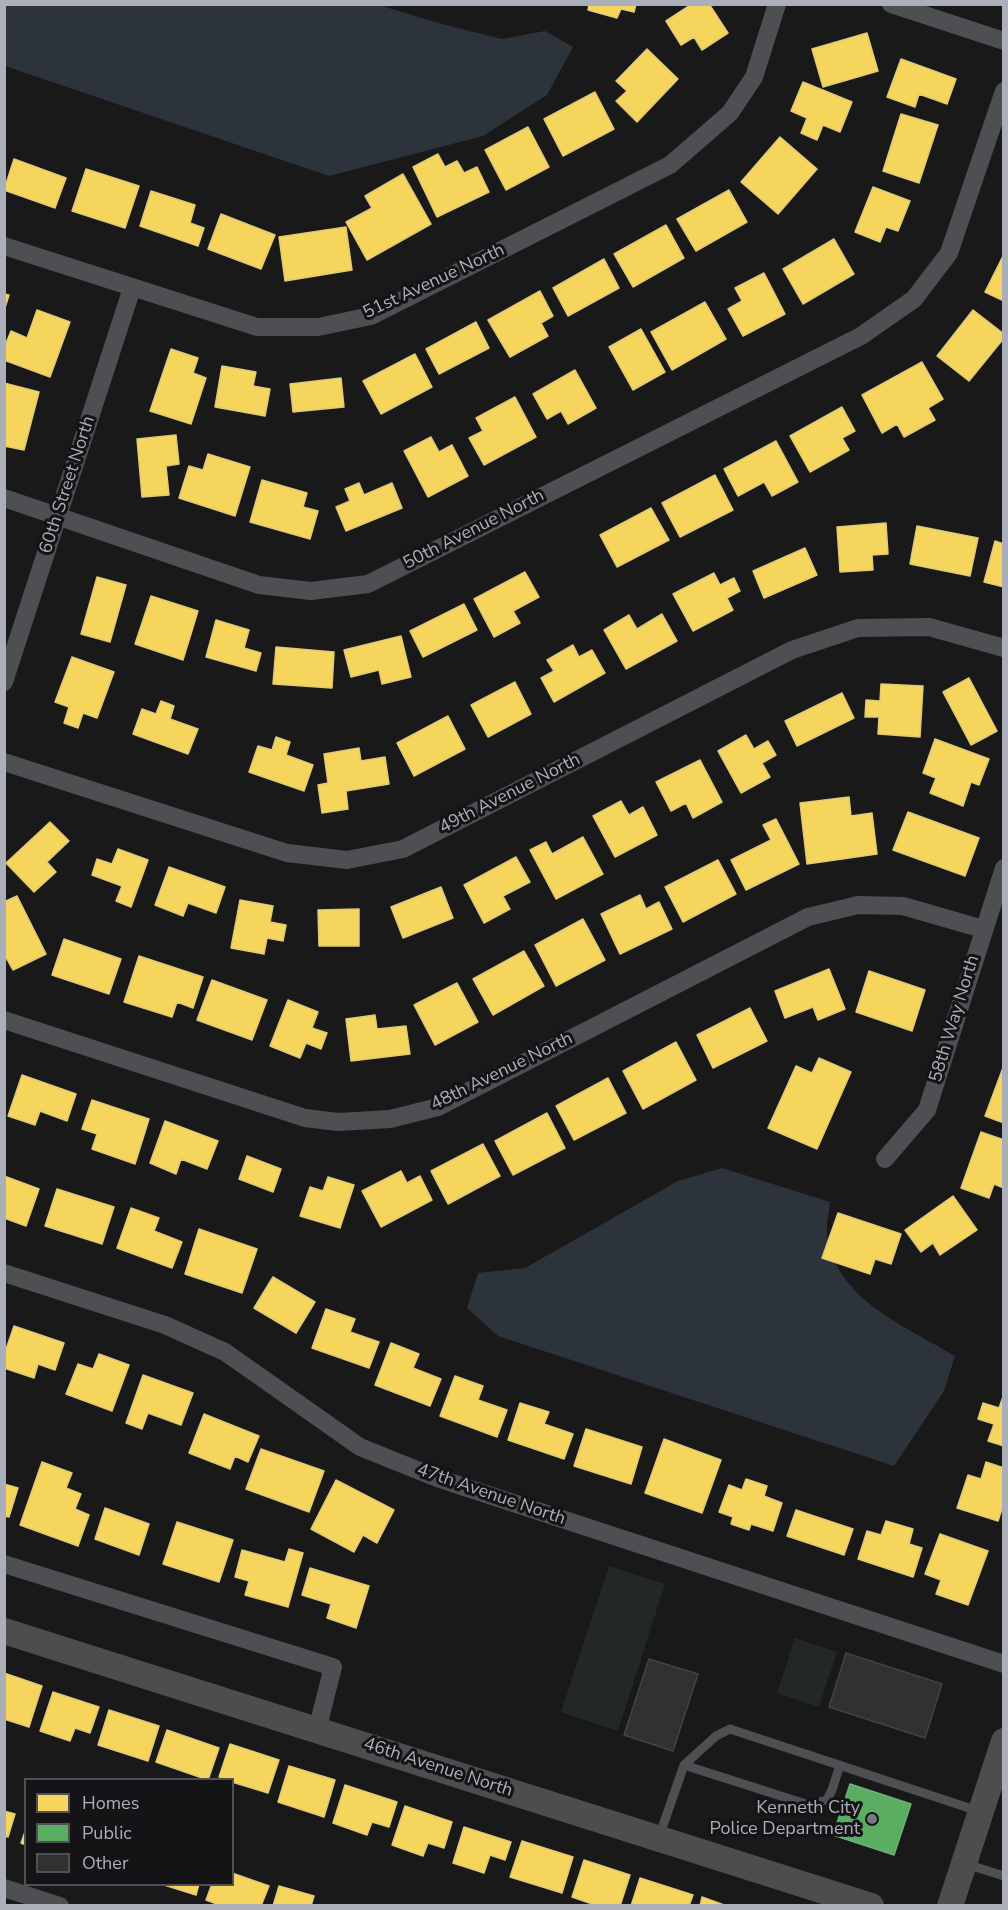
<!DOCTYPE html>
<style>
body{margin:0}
#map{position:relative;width:1008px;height:1910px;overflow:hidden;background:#191919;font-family:"Nunito Sans",sans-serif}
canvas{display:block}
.frame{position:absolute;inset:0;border:6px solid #abafba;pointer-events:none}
.legend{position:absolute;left:24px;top:1778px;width:210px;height:108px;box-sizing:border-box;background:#141316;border:2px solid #505158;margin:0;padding:8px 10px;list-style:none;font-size:18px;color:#abafba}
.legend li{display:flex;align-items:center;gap:12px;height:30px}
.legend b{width:30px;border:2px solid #505158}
</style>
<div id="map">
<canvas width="1008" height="1910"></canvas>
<div class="frame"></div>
<ul class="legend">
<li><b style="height:16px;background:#f6d55c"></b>Homes</li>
<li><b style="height:16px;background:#5aae61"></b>Public</li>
<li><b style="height:16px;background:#313132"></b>Other</li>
</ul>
</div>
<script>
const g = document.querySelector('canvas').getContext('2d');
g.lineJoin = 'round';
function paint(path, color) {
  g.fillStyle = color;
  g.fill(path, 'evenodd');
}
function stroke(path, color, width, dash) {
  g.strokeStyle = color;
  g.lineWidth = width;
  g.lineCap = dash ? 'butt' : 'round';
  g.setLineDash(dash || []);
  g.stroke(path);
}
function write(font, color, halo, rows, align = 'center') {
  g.font = font + ' "Nunito Sans",sans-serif';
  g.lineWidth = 6;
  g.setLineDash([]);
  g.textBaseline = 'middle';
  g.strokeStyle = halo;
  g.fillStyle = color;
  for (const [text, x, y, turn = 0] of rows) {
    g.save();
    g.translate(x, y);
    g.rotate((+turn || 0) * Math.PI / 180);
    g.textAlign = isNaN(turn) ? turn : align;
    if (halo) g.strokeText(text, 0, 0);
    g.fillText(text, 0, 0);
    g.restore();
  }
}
const green = new Path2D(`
 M609,1566L665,1584L618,1731L561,1712Z
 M795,1638L837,1652L819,1707L777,1693Z`);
const water = new Path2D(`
 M5,4L379,5L438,23L502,39L545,31L573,47L547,95L483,136L329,176L5,66Z
 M722,1168L830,1202C829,1212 826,1224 827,1234C835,1299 905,1326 955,1356L944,1391L894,1466L498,1336L467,1308L478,1273L525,1268L678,1181Z`);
const homes = new Path2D(`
 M589,4H636L634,12L621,9L617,18L588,10Z
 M692,4H709L728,33L702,50L694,37L681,45L666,21Z
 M867,33L878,71L823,87L812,49Z
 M647,49L678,79L637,122L616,101L627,91L616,81Z
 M901,59L956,79L947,104L919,94L915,107L887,97Z
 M803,82L852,102L840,132L823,125L817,140L801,133L807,118L791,111Z
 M595,92L614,129L563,156L544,119Z
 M901,114L938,125L919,183L883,171Z
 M528,127L549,167L506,190L485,150Z
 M780,137L817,169L778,214L741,182Z
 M438,154L445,167L457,161L464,173L477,167L489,192L437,217L413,167Z
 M14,159L66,178L55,208L4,190Z
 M86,169L139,186L125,228L72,211Z
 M403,174L431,224L367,260L346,222L372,208L365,196Z
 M873,187L910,201L898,231L886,227L880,242L855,232Z
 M729,190L747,222L696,251L677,219Z
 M151,191L195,205L190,223L204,228L198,246L140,226Z
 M221,214L275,235L261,269L208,249Z
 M666,225L684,258L633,287L614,254Z
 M346,227L352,270L285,281L279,237Z
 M834,239L854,274L803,304L783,269Z
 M1004,254V301L985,292Z
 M604,259L619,288L568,316L553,288Z
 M764,273L785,314L743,336L728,309L742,301L735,288Z
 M540,291L553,316L541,323L548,336L510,357L488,320Z
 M4,294L9,295L4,311Z
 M705,302L726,339L672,370L651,332Z
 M37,310L70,322L50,377L4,360V348L11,331L27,338Z
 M973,310L1004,334V338L969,381L937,356Z
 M476,322L489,348L439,374L426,349Z
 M641,329L665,372L633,390L609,347Z
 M171,349L198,358L193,373L206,378L191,424L150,411Z
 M415,354L432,387L381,414L363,381Z
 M922,362L943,399L928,408L935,420L904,437L897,424L882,433L862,395Z
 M222,366L256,372L253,386L270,389L265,416L215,407Z
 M575,370L596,408L568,424L561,411L547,419L533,394Z
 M341,378L344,407L293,412L290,384Z
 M4,383L39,392L24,450L4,446Z
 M515,397L536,437L484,465L469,438L483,431L476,418Z
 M842,407L855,431L842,438L849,450L810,472L790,436Z
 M176,435L179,464L166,466L169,495L142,497L137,439Z
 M431,437L439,452L452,445L468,476L428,497L404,451Z
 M776,441L798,482L772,496L764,482L738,496L724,469Z
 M208,454L250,467L235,516L179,498L189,466L203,470Z
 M715,475L733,510L680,537L662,503Z
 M262,480L307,493L303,507L318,511L310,539L250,522Z
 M359,483L364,495L392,483L402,508L346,531L336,507L350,501L345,489Z
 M651,508L669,540L617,567L600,535Z
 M886,523L888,554L872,555L873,570L840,572L837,527Z
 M917,526L978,538L970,576L910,564Z
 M995,541L1004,544V587L984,582Z
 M805,548L817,575L764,598L753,571Z
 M525,572L539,597L513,611L520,623L494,637L474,599Z
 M714,573L720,585L734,578L740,591L727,598L733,610L693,631L673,594Z
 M97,577L126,585L110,642L81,634Z
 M151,596L198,611L183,660L135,644Z
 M464,604L477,630L423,657L410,631Z
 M662,614L677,641L626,669L604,630L629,615L637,629Z
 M216,620L249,630L244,648L261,653L256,671L206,657Z
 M401,636L411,677L382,684L379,670L351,677L344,650Z
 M573,645L579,657L592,650L605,673L554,702L541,678L554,671L547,660Z
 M276,647L334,652L332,688L273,684Z
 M72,657L114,672L97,718L83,713L78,728L64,723L69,707L55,702Z
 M969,678L997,731L971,745L943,692Z
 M515,682L531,714L488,737L471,705Z
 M881,684L923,686L920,737L878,734L879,717H865L866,700L880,701Z
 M842,693L854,718L797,746L785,721Z
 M161,701L174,706L170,719L198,729L188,754L133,734L142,709L156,714Z
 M448,716L465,749L414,776L397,743Z
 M746,735L754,749L768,741L776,755L762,763L770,777L741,793L718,751Z
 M276,737L290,742L286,755L313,765L304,791L249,772L258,746L272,750Z
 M935,739L989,759L979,785L971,782L963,806L930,793L936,778L923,773Z
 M359,748L361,761L385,757L389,784L346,791L348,809L322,813L318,785L328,783L324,754Z
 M700,760L722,802L693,818L686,803L671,811L656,782Z
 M849,797L851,816L872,813L877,854L807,864L800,803Z
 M621,801L629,815L643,807L657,835L615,857L593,816Z
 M908,812L979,838L965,876L893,850Z
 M776,819L799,864L746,890L731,860L771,840L763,825Z
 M50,822L69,841L47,862L56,872L34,892L6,863Z
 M583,837L603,874L556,899L530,850L546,842L552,854Z
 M118,849L148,860L131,907L116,901L122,886L92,875L97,859L112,864Z
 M516,857L530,882L503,896L510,909L484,923L464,885Z
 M718,860L736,894L683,922L665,887Z
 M169,867L225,887L216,913L188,903L183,916L155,905Z
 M441,887L453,918L403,938L391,907Z
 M640,895L646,909L659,902L672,929L620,954L601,914Z
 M17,896L46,954L13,970L4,954V902Z
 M240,900L273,906L270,922L286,925L283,941L267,938L264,954L231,948Z
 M359,909V946H319L318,910Z
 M583,919L605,960L556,986L535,945Z
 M64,939L121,959L109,994L52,975Z
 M524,951L544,986L493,1015L473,979Z
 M139,956L203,977L193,1008L177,1002L172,1017L124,1002Z
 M829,969L845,1009L818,1020L813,1007L785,1018L775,991Z
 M869,971L925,990L912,1031L856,1012Z
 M212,980L267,1000L252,1040L197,1020Z
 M457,983L478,1022L435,1045L414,1005Z
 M288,1000L318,1012L312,1028L327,1033L321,1049L306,1043L300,1058L270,1046Z
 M750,1008L767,1041L713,1068L697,1035Z
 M375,1015L377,1029L406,1026L410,1054L351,1061L346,1019Z
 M676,1042L696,1080L643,1109L623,1071Z
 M819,1058L851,1072L817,1149L768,1128L796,1066L812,1073Z
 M1004,1065V1123L985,1116Z
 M22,1075L76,1094L67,1121L40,1111L35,1125L8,1116Z
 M608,1078L626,1113L574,1140L556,1106Z
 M92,1100L149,1119L135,1164L92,1149L97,1134L82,1129Z
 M547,1113L565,1148L513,1175L495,1141Z
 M165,1121L218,1141L207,1169L181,1159L176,1174L150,1163Z
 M981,1132L1004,1140V1188L994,1184L989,1198L961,1188Z
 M483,1144L500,1176L448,1204L431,1171Z
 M247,1156L281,1169L273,1192L239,1179Z
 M401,1171L407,1183L420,1176L432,1200L381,1227L362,1191Z
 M4,1176L39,1189L26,1226L4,1218Z
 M328,1177L354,1185L340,1228L300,1216L310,1187L323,1191Z
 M57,1189L114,1207L102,1244L45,1226Z
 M953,1196L977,1230L940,1255L933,1243L921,1252L905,1230Z
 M131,1208L159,1218L154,1231L182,1242L172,1268L117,1248Z
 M838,1213L901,1234L891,1264L875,1259L870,1274L822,1258Z
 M199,1229L257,1249L242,1293L185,1274Z
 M273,1277L315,1302L296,1333L254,1308Z
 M326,1309L355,1319L350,1332L379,1342L369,1368L312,1348Z
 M14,1326L64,1343L55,1370L38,1364L34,1378L4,1368V1355Z
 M391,1343L419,1354L413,1368L441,1379L430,1406L375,1385Z
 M99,1354L129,1365L112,1411L66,1394L78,1364L93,1369Z
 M143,1375L193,1393L181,1425L148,1413L142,1429L126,1423Z
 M455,1376L483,1386L478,1400L507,1410L497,1437L440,1416Z
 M1004,1394V1446L988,1441L994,1424L978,1419L983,1403L999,1408Z
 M520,1403L549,1412L544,1424L573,1434L564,1459L508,1440Z
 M204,1414L259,1436L248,1462L235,1456L230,1469L189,1453Z
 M586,1429L642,1447L631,1484L574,1466Z
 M664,1439L721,1460L702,1513L645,1493Z
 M261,1449L324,1471L309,1512L246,1489Z
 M42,1462L72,1473L66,1488L81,1494L75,1509L89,1515L78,1546L20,1525Z
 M986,1462L1004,1468V1503L998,1521L957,1508L968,1475L981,1479Z
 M746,1479L767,1486L764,1496L782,1503L773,1531L751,1524L749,1530L731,1524L733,1517L719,1512L729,1485L742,1490Z
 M336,1480L394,1510L377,1543L363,1535L354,1552L311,1529Z
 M4,1484L18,1488L9,1517L4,1516Z
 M105,1508L149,1524L139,1555L95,1539Z
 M796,1510L853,1529L844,1555L787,1536Z
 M886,1521L913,1529L909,1544L922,1548L913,1577L858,1559L867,1531L881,1535Z
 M177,1522L233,1540L219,1582L163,1564Z
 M940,1534L988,1551L968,1605L936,1594L941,1580L925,1574Z
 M289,1549L303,1553L288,1607L245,1595L249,1581L235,1577L242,1550L285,1562Z
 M310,1568L369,1586L356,1628L327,1618L331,1604L302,1595Z
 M4,1673L42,1686L29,1727L4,1719Z
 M53,1692L99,1707L90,1733L75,1728L70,1741L40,1731Z
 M109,1710L159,1726L148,1761L98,1745Z
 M167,1730L219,1748L208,1780L156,1762Z
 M230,1744L279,1760L268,1793L232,1782V1780L219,1777Z
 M289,1766L335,1780L324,1817L278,1802Z
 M345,1785L397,1802L389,1827L372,1822L367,1835L333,1823Z
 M405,1806L452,1822L444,1848L428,1843L423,1856L392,1845Z
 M4,1811L15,1814L8,1837L4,1836Z
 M464,1827L511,1842L505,1860L490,1855L484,1873L453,1863Z
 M26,1829V1845L21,1843Z
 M522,1841L573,1857L562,1893L510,1877Z
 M584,1860L630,1875L620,1906H598L572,1897Z
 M232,1873L269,1886L261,1906H222L206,1900L212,1884H232Z
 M640,1878L693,1895L689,1906H631Z
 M161,1884H199L196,1895Z
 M279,1886L314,1896L311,1906H273Z
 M702,1897L727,1906H700Z`);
const public = new Path2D(`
 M850,1784L911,1804L894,1855L833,1835Z`);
const building = new Path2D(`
 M846,1653L942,1684L925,1738L829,1707Z
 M649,1659L698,1674L673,1751L624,1735Z`);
const lane = new Path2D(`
 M684,1765L809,1805L827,1800L832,1790L840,1765
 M659,1837L684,1765L716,1736L730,1729L978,1811
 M966,1864L1004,1876`);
const street = new Path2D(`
 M891,4L1004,41
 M4,246L257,327H318L371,316L670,165L730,113L754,77L777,4
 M4,498L259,585L311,591L368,584L861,336L914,299L949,253L1004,91
 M4,682L132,288
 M4,762L287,853L347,860L403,849L792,650L858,628L929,627L1004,648
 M4,1020L305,1118L338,1122L390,1119L438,1107L808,917L858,905L903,906L983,929
 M885,1159L927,1110L1004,868
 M4,1273L165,1325L225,1352L360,1447L437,1478L1004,1664
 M4,1564L333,1667L317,1730
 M4,1888L60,1906`);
const secondary = new Path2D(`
 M4,1631L871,1906
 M950,1906L1004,1741`);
const markers = [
 [872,1819,6,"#787a82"]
];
const streetNames = [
 ["51st Avenue North",434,282,-25],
 ["60th Street North",68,485,-72],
 ["50th Avenue North",474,530,-27],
 ["49th Avenue North",510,794,-27],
 ["58th Way North",955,1019,-73],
 ["48th Avenue North",502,1072,-26],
 ["47th Avenue North",491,1495,19],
 ["46th Avenue North",438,1768,18]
];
const poiNames = [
 ["Kenneth City",860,1809],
 ["Police Department",860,1830]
];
paint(green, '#222823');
paint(water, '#2d333b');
paint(homes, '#f6d55c');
stroke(homes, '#e0ca78', 1.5);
paint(public, '#5aae61');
stroke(public, '#72ae7c', 1.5);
paint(building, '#313132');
stroke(building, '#424345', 1.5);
stroke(lane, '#4e4f52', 9);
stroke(street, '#4e4f52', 18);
stroke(secondary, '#4d4d50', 26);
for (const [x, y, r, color] of markers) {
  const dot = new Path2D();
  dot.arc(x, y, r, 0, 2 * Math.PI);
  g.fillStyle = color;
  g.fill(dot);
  stroke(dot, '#141316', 2);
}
write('18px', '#abafba', '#141316', streetNames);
write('18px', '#abafba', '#141316', poiNames, 'right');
</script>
